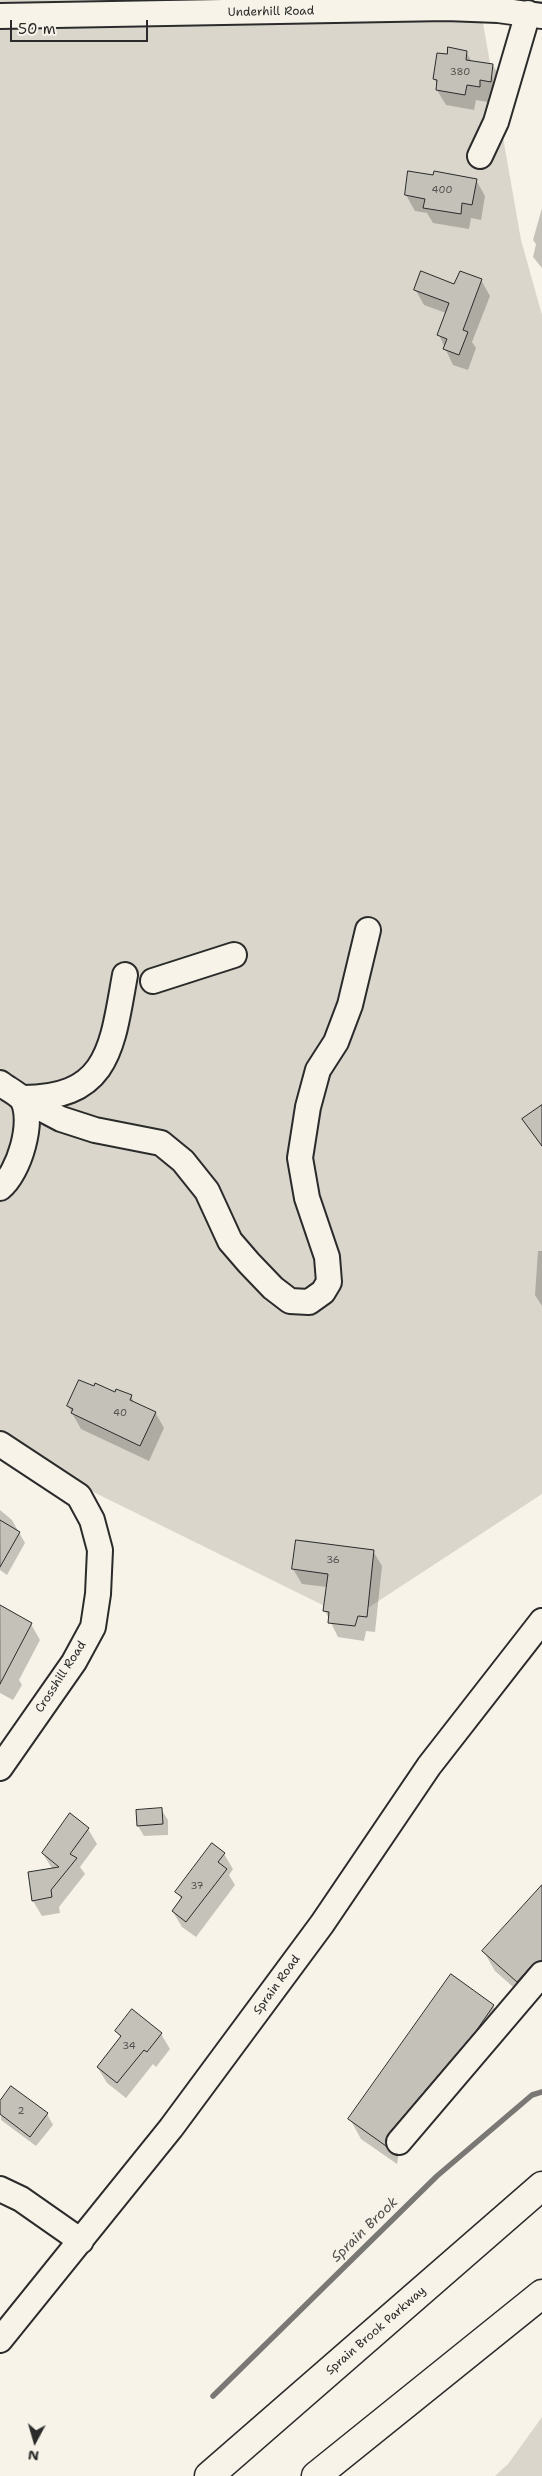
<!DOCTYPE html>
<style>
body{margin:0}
#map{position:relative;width:542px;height:2476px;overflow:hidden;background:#f7f3e8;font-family:"Shantell Sans",sans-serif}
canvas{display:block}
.north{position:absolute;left:10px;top:2416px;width:50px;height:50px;-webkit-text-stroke:4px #f7f3e8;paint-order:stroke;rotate:186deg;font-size:14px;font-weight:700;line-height:20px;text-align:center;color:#2b2b2b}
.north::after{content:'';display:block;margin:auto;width:18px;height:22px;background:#2b2b2b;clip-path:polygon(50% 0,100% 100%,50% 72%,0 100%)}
.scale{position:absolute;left:10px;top:20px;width:138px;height:22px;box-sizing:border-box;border:2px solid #2b2b2b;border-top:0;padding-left:6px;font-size:15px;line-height:18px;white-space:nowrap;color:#2b2b2b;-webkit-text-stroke:4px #f7f3e8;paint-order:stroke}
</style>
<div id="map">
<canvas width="542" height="2476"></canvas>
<div class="north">N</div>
<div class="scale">50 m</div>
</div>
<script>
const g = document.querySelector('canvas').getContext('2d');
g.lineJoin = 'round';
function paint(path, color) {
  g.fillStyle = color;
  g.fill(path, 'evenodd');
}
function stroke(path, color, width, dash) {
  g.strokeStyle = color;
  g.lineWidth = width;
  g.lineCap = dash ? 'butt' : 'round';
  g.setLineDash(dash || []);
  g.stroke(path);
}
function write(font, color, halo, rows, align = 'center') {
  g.font = font + ' "Shantell Sans",sans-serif';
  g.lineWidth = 4;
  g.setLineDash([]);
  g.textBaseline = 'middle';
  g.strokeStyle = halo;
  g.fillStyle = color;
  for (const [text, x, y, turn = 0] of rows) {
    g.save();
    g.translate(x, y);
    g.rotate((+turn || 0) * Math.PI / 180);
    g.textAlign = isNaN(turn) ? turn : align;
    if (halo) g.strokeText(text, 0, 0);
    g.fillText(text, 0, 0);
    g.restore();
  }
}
const green = new Path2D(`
 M0,0H479L521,240L542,315V1494L351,1619L0,1446Z
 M542,2417V2476H495L508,2464Z`);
const shadow = new Path2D(`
 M466,52L472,62L493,65L502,81L499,97L489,95L488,102L476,100L474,110L446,105L437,90L438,85L434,79Z
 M476,180L485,196L481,220L471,218L469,229L433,223L427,213L415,211L406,195Z
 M542,208V268L533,257L536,244L533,240Z
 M481,280L490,296L472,342L476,348L468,370L453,365L439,335L446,313L424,305L415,289L455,286Z
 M542,1106V1147L524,1120Z
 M538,1251H542V1306L535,1295Z
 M115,1394L131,1396L135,1404L155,1412L164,1428L149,1461L81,1429L68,1406Z
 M0,1510L12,1520L25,1543L7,1575L0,1570Z
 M373,1551L382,1566L375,1632L366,1631L364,1641L338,1637L325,1611L327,1587L302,1584L293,1569Z
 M4,1607L31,1624L40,1640L19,1680L22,1685L13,1700L0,1693V1608Z
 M161,1809L168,1820V1835L144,1836L138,1826Z
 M88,1829L97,1844L80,1867L85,1874L59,1907L60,1913L42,1916L33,1901L53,1870L43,1854Z
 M224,1854L233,1869L229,1875L235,1885L196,1937L182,1927L173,1912L182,1900L177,1892Z
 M542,1887V1986L529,2001L495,1971L484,1952Z
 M493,2006L505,2025L399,2153L397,2164L361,2139L350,2119Z
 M117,2031L161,2034L170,2049L156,2067L153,2064L126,2098L107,2083L98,2068L121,2038Z
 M0,2103L47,2114L53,2125L36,2146L1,2120Z`);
const stream = new Path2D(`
 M213,2396L437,2176L532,2095L542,2092`);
const building = new Path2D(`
 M448,47L467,51L466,60L493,64L491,82L480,80V87L467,85L465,95L436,90L437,80L433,79L437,53L447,54Z
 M408,171L433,175L434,171L477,179L472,205L462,203L461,214L423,208L425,199L405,195Z
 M421,271L454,284L460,271L482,279L463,330L468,332L459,355L443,349L447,339L437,335L449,303L414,290Z
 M542,1105V1146L522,1119Z
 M79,1380L94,1386L95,1383L115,1392L116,1389L132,1395L130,1400L156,1412L140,1446L71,1413L73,1409L67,1406Z
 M0,1520L20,1532L0,1567Z
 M296,1540L374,1550L367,1617L358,1616L355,1626L328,1623L329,1612L323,1611L328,1574L292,1569Z
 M0,1605L32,1623L0,1684Z
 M162,1808L163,1824L137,1826L136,1810Z
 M70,1813L89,1828L70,1854L77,1858L51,1890L52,1897L32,1901L28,1872L59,1867L42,1853Z
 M212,1843L225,1853L218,1862L227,1869L186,1922L172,1911L182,1897L175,1892Z
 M542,1885V1961L532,1965L517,1982L482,1951Z
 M451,1974L494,2005L476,2031L389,2133L386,2146L348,2119Z
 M132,2009L162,2033L147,2052L144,2050L117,2083L97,2067L121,2036L115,2031Z
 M11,2086L48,2113L30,2137L0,2114V2101Z`);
const minor = new Path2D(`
 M0,16L446,8L498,10L542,16
 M480,156L496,122L528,13
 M153,981L234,955
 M0,1083C6,1088 17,1093 22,1099C35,1121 19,1173 0,1188
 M21,1098L61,1119L95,1130L161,1143L183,1161L207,1191L230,1241L249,1263L273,1288L290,1301L309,1302L323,1292L329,1282L327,1257L307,1198L300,1158L308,1107L318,1070L336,1042L350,1005L368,930
 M21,1098C110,1099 112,1046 125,975
 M0,1444L79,1496L92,1520L100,1550L98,1594L93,1627L74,1662L0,1768
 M399,2142L542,1974
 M0,2189L21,2199L81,2241
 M0,2340L171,2128L322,1924L429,1766L542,1621`);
const highway = new Path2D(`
 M209,2476L542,2186
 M316,2476L542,2294`);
const numberNames = [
 ["380",460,72],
 ["400",442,190],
 ["40",120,1413],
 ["36",333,1560],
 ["37",197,1886],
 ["34",129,2046],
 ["2",21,2111]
];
const streetNames = [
 ["Underhill Road",271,12,-1],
 ["Crosshill Road",61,1677,-57],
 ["Sprain Road",277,1985,-54],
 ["Sprain Brook Parkway",376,2331,-41]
];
const waterNames = [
 ["Sprain Brook",365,2230,-44]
];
paint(green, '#dad6cc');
paint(shadow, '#0003');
stroke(stream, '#7a7874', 5.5);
paint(building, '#c4c1b9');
stroke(building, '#2b2b2b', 1);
stroke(minor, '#2b2b2b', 28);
stroke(highway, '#2b2b2b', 31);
stroke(minor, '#f7f3e8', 24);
stroke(highway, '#f7f3e8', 28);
write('10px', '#51504e', null, numberNames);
write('12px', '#2b2b2b', '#f7f3e8', streetNames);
write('italic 14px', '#53524f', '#f7f3e8', waterNames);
</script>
